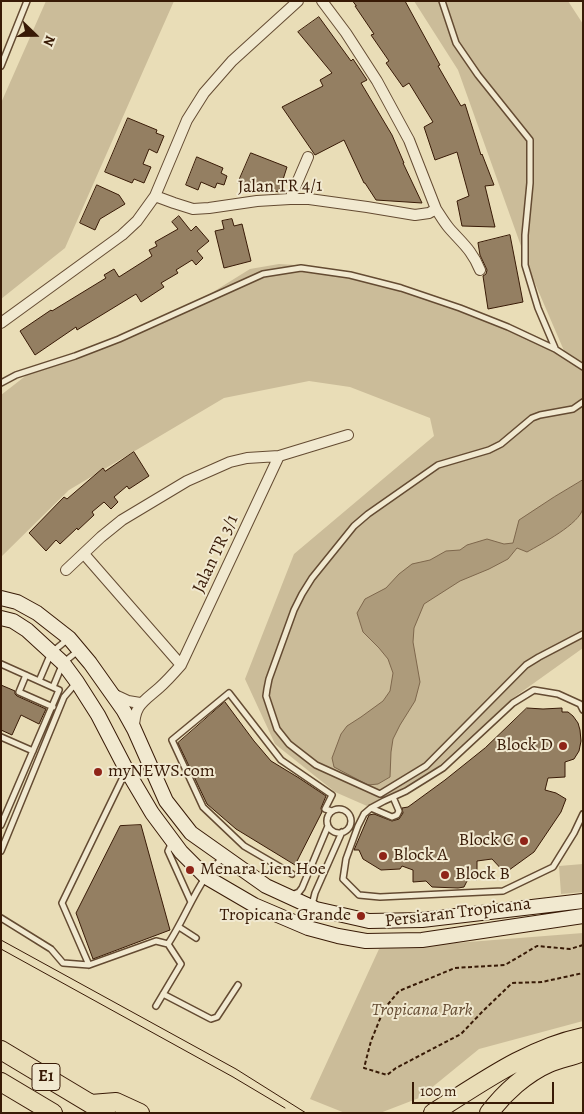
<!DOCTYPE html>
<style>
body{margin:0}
#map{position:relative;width:584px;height:1114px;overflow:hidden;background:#e9ddb7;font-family:Alegreya,serif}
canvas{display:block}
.frame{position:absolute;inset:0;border:2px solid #381a06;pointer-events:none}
.north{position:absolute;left:10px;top:10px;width:50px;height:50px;-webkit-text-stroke:4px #f1e9d0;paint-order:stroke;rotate:112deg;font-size:14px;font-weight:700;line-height:20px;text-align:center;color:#381a06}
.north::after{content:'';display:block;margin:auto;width:18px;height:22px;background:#381a06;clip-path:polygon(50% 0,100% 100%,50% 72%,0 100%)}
.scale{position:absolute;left:412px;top:1082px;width:142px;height:22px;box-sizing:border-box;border:2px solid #381a06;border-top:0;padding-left:6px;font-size:15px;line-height:18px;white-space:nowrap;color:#381a06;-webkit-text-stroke:4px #f1e9d0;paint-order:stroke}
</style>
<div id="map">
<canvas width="584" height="1114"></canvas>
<div class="frame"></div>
<div class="north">N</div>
<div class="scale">100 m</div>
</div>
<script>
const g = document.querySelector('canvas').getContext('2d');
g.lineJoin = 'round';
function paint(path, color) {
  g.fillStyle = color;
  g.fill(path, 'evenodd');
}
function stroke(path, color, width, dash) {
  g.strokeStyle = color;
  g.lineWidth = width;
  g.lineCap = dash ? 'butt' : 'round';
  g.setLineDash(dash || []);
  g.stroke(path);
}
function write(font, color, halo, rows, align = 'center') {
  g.font = font + ' Alegreya,serif';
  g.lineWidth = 4;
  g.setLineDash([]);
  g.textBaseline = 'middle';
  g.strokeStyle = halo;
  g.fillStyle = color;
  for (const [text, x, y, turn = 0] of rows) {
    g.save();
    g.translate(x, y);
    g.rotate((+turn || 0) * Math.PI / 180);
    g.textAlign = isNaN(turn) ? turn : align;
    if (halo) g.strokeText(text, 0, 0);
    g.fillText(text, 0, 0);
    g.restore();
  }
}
const green = new Path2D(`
 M46,1H174L65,248L1,299V103Z
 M414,1H568L583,24V648L513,698L430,774L367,806L335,792L275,744L245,679L294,554L434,436L430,418L350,387L309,381L224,398L69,490L1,557V395L28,374L160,325L250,269L279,264L312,266L381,279L565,353L531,274L458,70Z
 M583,864V892L561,894L559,866Z
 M583,933V1021L479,1049L419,1098L380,1113H345L310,1099L379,949Z`);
const water = new Path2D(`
 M583,480C583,489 584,500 583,508C580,524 541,544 527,552L517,548L508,559L489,569L460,581L424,604L414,628L413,642L420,682L415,701L400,725L393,739L391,752L390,777L378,784L368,785L334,767L332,758L341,734L347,726L361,717L383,701L390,691L393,673L388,659L379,648L363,632L357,613L365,599L386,588L399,574L412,564L430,560L446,551L460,550L467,545L487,539L504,544L513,543L519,520L554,497Z`);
const building = new Path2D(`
 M353,1H405L440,65L438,66L461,106L465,104L481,155L482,154L494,185L485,186L495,227L462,226L457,201L469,196L457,152L435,160L424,127L433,122L409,83L403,87L386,63L389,61L371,35L374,34L355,6H356Z
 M319,17L351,61L353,59L367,80L361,83L392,135L404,163H403L422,203L376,200L365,183H364L344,140L315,155L282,107L323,86L320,80L332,73L298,32Z
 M128,118L157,130L156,133L164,136L157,153L149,149L143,164L151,167L144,183L134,179L132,183L105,172Z
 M251,153L287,167L279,192L238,183Z
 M197,157L223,168L221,173L227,176L224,185L217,183L215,188L201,182L198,190L186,185Z
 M97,185L119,195L125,204L100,219L95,230L80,223Z
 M179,216L191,231L196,226L209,241L197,251L203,258L196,265L192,260L176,270L178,273L161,283L164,287L141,302L136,294L77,330L76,327L35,355L20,331L51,310L52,311L106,278L104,275L114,269L119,277L152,256L149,250L157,246L155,242L178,229L172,222Z
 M232,219L234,226L242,224L251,261L224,268L215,231L224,229L222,221Z
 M510,235L523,302L488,309L483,276L486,274L487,270L480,255L478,243Z
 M134,452L149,476L129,489L127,486L114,497L118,502L111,509L104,502L92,512L94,515L78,530L77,528L60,544L56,540L46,551L29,533L64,497L67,499L103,468L105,471Z
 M1,685L15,691V694L17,696L46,709L39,724L21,715L12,735L1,730Z
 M225,702L254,741L271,761L299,778L326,796L321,808L322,812L295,865L236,829L207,804L178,743Z
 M527,708L543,709L562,708V712H568L573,716L578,723L580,730L581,741L579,751L574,759L565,762V777L548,778L545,790L556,793L566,799L561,812L534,852L505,873L492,859L477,861V880L468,879L464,887L458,888L432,887L426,881L413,882V870L402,866L400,869L381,870L363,859L359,850H354L369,815L374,814L392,821L399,819L403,813L402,808L408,807L445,780L485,748Z
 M141,825L170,930L93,959L76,913L120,826Z`);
const path = new Path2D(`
 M583,945L570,949L537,946L505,965L455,968L399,991L384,1009L371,1041L364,1068L387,1075L396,1068L461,1034L483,1011L512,983L542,982L583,973`);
const lane = new Path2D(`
 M442,1L456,43L478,75L530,140V183L525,235V265L538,308L555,348
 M1,66L27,1
 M1,383L16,375L75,356L119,339L263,274L301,268L350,275L401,288L460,308L508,327L555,349L583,367
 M583,402L573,409L540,415L532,418L501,444L489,450L438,465L368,514L354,526L312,578L302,594L294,610L269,679L267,689L266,696L277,729L289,744L316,765L380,794L426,766L526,665L539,657L583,634
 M1,664L59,690L1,825
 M26,675L19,692L53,707
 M39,681L51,653L68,639
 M53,687L63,663L79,650
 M583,710L580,704L558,694L534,690L513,703L443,768L406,791L384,801L371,808L364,814L358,826L346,859L343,879L359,895L380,897L503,891L553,867L574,833L583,814
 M1,737L33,751
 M371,808L392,817L397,815L399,811L393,797
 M327 821a12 12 0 1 1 24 0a12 12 0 1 1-24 0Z
 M172,842L168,851L191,902
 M1,851L64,697L76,683
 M292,874L244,846L203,807L172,740L229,693L281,760L332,795L325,809L332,811
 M292,895L299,892L302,888L328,826
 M315,905L313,901L315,893L342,832
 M1,918L51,949L63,963L89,965L156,941L168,944
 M179,927L196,938
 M89,965L62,903L126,771
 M163,994L211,1019L217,1017L238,985
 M156,1006L181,964L168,944C182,923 191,899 205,878C210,871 217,864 223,857`);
const street = new Path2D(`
 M155,196L174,203L193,209L209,208L257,201L290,199H309L367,207L415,215L429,213L436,209L409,140L377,81L346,33L322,1
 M290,199L308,157
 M436,209C440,215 444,222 449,228C462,243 472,250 480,270
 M1,323L122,235L137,221L155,196L187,120L204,93L232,61L298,1
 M84,554L181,665
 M66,570L101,537L122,520L187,481L230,462L247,458L279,456L348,435
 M113,694L128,701L140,703
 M134,729C134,705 143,702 159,688C167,681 174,673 181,665L279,456`);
const secondary = new Path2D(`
 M1,598L17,602L37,613L69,638L90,663L124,711L134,729L166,801L191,833L266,886L316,909L369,921L422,920L583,901
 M1,618L13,621L27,630L63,663L77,682L98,715L126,769L152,813L181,852L206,877L254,905L308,928L338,936L366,941L422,940L583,916`);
const highway = new Path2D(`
 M1,1050L106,1113
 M1,1082L53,1113
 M91,1104L116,1102L140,1113
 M433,1113C481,1083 527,1049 583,1037
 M489,1113C504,1093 526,1073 549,1063C560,1059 572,1056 583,1052`);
const tram = new Path2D(`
 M1,940L236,1069L306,1113
 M1,949L233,1077L285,1108`);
const markers = [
 [563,746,5,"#8f2418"],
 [98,772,5,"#8f2418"],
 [524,841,5,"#8f2418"],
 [383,856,5,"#8f2418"],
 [190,870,5,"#8f2418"],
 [445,875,5,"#8f2418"],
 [361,916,5,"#8f2418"]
];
const shields = [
 [46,1077,28]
];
const shieldNames = [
 ["E1",46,1077]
];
const streetNames = [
 ["Jalan TR 4/1",280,187,-1],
 ["Jalan TR 3/1",216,554,-65],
 ["Persiaran Tropicana",458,913,-7]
];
const poiNames = [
 ["Block D",553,746,"right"],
 ["myNEWS.com",108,772],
 ["Block C",514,841,"right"],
 ["Block A",393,856],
 ["Menara Lien Hoe",200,870],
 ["Block B",455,875],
 ["Tropicana Grande",351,916,"right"]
];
const parkNames = [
 ["Tropicana Park",422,1011]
];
paint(green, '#cbbc99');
paint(water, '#ad9b7b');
stroke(water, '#7e674c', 1);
paint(building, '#947f62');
stroke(building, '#381a06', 1);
stroke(lane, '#644b32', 8);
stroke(street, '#644b32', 12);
stroke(secondary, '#381a06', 16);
stroke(highway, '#381a06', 20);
stroke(path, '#381a06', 2, [4, 2.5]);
stroke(lane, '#f1e9d0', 5);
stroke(street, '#f1e9d0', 10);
stroke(secondary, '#f1e9d0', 14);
stroke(highway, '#e9ddb7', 18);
stroke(tram, '#381a06', 1);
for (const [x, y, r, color] of markers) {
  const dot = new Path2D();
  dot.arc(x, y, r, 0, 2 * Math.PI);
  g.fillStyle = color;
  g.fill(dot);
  stroke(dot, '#f1e9d0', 2);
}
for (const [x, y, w] of shields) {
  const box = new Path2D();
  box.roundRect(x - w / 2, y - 13.5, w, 27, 4);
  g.fillStyle = '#f1e9d0';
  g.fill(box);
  stroke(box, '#381a06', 1);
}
write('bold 16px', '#381a06', null, shieldNames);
write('18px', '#381a06', '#f1e9d0', streetNames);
write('18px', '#381a06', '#f1e9d0', poiNames, 'left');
write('italic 18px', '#644b32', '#f1e9d0', parkNames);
</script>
